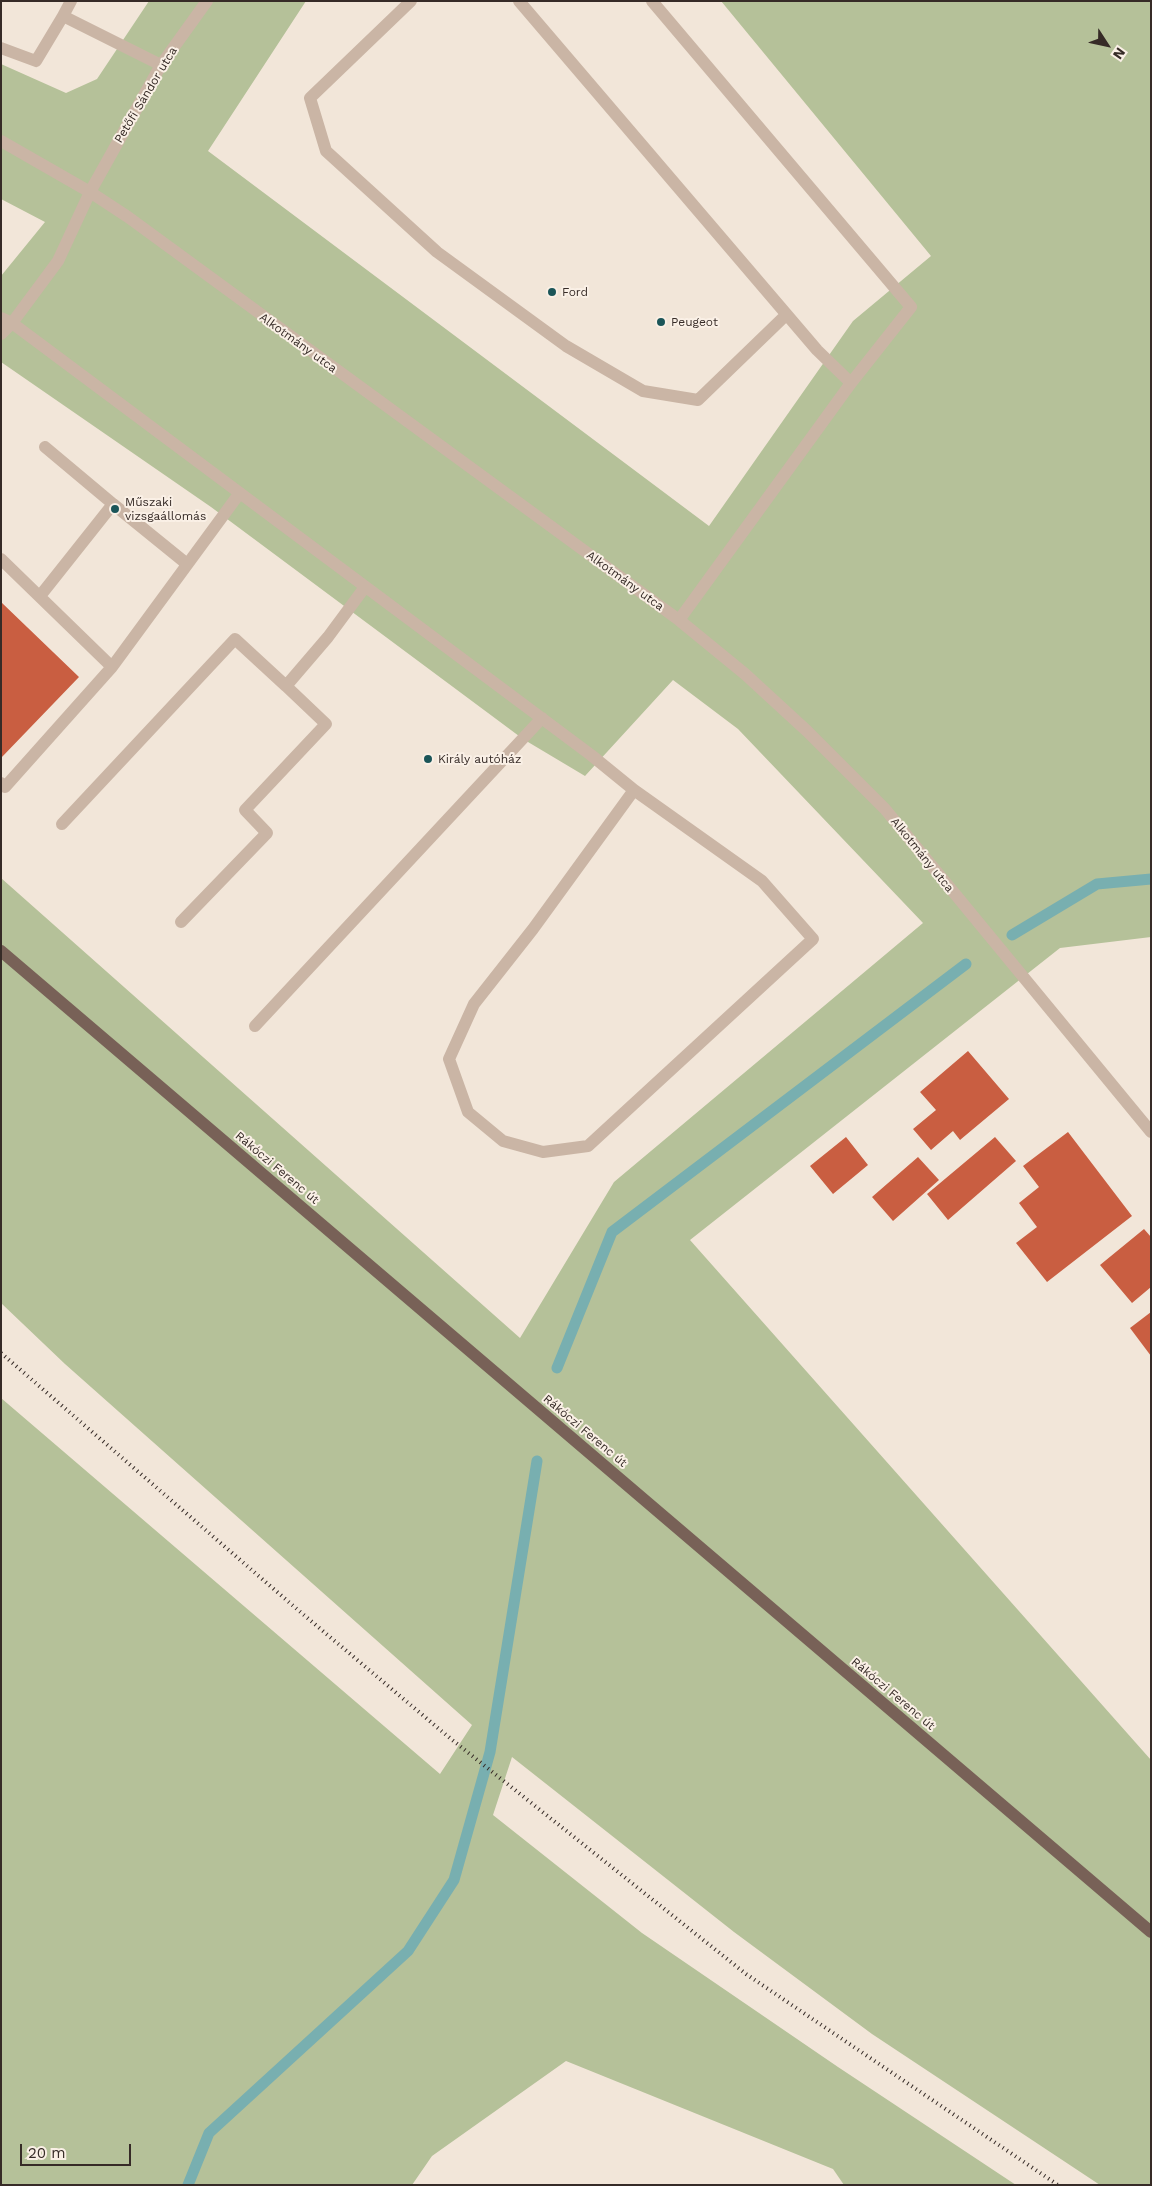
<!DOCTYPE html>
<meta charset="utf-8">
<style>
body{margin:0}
#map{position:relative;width:1152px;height:2186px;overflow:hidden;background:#f2e6d9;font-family:"Work Sans",sans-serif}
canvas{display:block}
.frame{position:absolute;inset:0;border:2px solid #362b27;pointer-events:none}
.north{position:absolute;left:1082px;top:20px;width:50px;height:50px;-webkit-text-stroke:4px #faf0e6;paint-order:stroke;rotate:125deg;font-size:14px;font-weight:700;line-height:20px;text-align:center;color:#362b27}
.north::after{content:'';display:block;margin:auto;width:18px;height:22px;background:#362b27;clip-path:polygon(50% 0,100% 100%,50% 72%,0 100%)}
.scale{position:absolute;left:20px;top:2144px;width:111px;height:22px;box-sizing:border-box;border:2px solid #362b27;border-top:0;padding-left:6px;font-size:15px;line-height:18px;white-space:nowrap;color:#362b27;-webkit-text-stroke:4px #faf0e6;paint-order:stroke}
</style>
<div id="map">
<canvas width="1152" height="2186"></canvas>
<div class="frame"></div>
<div class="north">N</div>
<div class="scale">20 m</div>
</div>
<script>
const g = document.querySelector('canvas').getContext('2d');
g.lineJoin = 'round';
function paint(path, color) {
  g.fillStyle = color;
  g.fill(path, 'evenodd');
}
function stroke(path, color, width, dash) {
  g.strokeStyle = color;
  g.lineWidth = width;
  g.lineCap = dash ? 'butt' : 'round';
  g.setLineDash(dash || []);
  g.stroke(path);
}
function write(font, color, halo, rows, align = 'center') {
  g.font = font + ' "Work Sans",sans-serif';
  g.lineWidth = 4;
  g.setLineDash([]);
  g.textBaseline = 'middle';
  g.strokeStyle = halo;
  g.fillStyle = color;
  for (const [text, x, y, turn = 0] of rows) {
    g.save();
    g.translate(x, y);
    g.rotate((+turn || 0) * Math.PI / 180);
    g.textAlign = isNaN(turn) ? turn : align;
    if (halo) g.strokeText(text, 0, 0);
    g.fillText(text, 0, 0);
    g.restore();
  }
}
const green = new Path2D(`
 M149,1H306L208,151L709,526L853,321L931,256L721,1H1151V937L1060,948L690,1240L1151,1760V2185H1100L872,2034L734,1932L512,1757L493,1815L642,1933L838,2067L1016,2185H844L833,2169L566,2061L432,2156L412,2185H1V1398L440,1774L472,1725L65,1364L1,1303V878L520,1338L614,1182L923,923L738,729L673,680L585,776L523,739L211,507L1,362V276L45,222L1,199V64L66,93L97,79Z`);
const stream = new Path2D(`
 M1012,935L1097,884L1151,879
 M557,1368L612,1232L966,964
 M188,2185L209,2133L408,1951L454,1880L490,1752L537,1461`);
const building = new Path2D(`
 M1,602L79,677L1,758Z
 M968,1051L1009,1099L960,1140L953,1131L931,1150L913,1129L936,1110L920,1092Z
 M1068,1132L1132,1216L1047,1282L1016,1243L1037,1227L1019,1203L1039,1187L1023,1166Z
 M846,1137L868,1165L833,1194L810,1166Z
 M995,1137L1016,1161L948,1220L927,1194Z
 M918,1157L939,1180L893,1221L872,1197Z
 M1144,1229L1151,1237V1287L1132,1303L1100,1265Z
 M1151,1312V1356L1130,1328Z`);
const minor = new Path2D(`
 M71,1L63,16L161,65
 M411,1L310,98L326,151L437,252L566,346L643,391L698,400L786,315
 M519,1L817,350L851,383
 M652,1L911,307L851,383L679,620
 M1,48L36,61L63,16
 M1,141L90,192L128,217L679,620L745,674L807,731L885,809L1151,1132
 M1,318L12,323L591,755L634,790L762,881L813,939L588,1146L543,1152L503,1141L468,1112L449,1059L474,1004L533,929L634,790
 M1,334L12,323L58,261L90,192L161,65L207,1
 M113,504L187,564
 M1,559L112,667
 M40,596L113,504L45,447
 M1,783L5,787L112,667L239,494
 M62,824L235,639L286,686
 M181,922L267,833L245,810L326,724L286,686L328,637L365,587
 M255,1026L542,718`);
const major = new Path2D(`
 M1,951L1151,1932`);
const rail = new Path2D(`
 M1,1353L298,1610L451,1739L746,1974L1058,2185`);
const markers = [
 [552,292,5,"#1b5558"],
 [661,322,5,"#1b5558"],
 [115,509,5,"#1b5558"],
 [428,759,5,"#1b5558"]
];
const streetNames = [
 ["Petőfi Sándor utca",146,95,-59],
 ["Alkotmány utca",298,343,36],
 ["Alkotmány utca",625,581,36],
 ["Alkotmány utca",922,855,51],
 ["Rákóczi Ferenc út",277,1168,40],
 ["Rákóczi Ferenc út",585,1431,40],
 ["Rákóczi Ferenc út",893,1694,40]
];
const poiNames = [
 ["Ford",562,292],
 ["Peugeot",671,322],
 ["Műszaki",125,502],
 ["vizsgaállomás",125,516],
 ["Király autóház",438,759]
];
paint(green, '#b5c199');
stroke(stream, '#78afb0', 11);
paint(building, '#c95e41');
stroke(minor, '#cab5a5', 12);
stroke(major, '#786157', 12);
stroke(rail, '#362b27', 4, [1, 4]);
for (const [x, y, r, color] of markers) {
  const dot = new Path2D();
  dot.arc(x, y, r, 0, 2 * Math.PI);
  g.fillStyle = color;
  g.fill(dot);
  stroke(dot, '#faf0e6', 2);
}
write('12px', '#362b27', '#faf0e6', streetNames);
write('12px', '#362b27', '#faf0e6', poiNames, 'left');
</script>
